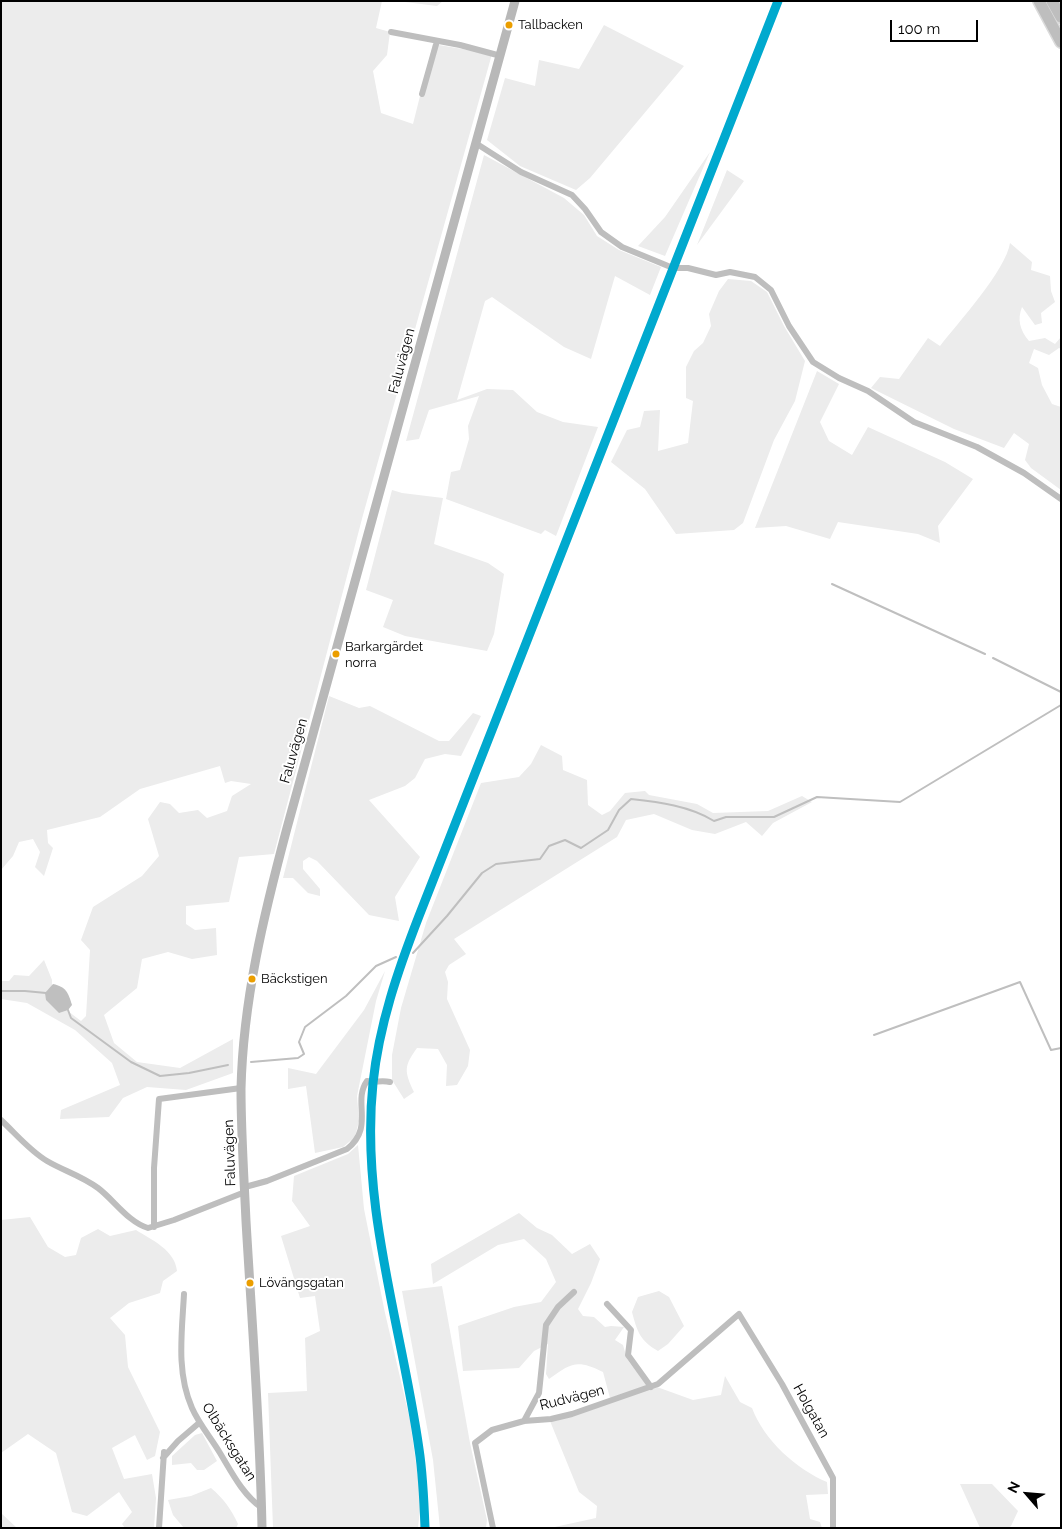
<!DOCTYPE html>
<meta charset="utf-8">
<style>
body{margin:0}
#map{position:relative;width:1062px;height:1529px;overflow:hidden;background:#fff;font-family:Raleway,sans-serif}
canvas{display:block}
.frame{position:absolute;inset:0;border:2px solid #000;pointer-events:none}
.north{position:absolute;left:1002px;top:1469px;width:50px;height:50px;-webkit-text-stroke:4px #fff;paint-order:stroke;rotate:297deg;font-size:14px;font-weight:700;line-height:20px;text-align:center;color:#000}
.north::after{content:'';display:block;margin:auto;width:18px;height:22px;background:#000;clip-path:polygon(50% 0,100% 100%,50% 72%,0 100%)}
.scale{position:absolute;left:890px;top:20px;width:88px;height:22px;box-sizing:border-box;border:2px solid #000;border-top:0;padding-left:6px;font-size:15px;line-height:18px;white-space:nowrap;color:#000;-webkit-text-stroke:4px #fff;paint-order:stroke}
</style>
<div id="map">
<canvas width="1062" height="1529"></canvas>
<div class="frame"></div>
<div class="north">N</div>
<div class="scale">100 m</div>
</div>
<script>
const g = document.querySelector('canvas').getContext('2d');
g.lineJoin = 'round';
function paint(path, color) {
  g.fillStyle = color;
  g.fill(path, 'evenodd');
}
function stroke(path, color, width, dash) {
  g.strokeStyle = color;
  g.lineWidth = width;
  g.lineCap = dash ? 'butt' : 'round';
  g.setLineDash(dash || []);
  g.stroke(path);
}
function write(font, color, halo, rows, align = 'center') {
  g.font = font + ' Raleway,sans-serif';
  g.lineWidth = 4;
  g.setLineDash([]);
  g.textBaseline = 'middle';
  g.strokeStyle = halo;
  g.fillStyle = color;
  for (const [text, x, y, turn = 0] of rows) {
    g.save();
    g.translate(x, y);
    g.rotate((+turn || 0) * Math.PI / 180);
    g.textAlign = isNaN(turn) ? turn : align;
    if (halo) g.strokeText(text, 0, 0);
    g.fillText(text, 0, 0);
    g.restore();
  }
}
const green = new Path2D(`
 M1,1H382L376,28L390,32L387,55L373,71L381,113L413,124L433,44L492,54L363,515L274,854L239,857L229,902L186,906V924L195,930L216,928L217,955L192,959L168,952L142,959L137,988L104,1015L114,1043L137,1062L180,1068L233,1039V1073L186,1090L147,1087L123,1098L109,1117L60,1119L61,1110L120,1085L112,1063L75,1030L27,1003L1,999V981H9L14,975L29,976L44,960L52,980V999L81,1021L86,1016L90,950L81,940L93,907L142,876L159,856L148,819L160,802L170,804L179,813L198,810L207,818L227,811L232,796L251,784L231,781L225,783L220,766L140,789L100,817L47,830L48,843L53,848L44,876L35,867L40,852L33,839L19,842L13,856L1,870Z
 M397,1H443L437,6Z
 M604,25L684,66L590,178L576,190L520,166L487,140L505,78L535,86L539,60L579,69Z
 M710,152L665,256L638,246L665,217Z
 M484,155L564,198L584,215L597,236L619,250L661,267L650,295L615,276L591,359L564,347L492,297L485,301L457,400L487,389L513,390L537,412L563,422L598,427L556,536L545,530L541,534L446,499L451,472L460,470L469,439L468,426L479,396L429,410L419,439L406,441Z
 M727,170L744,181L697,245Z
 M1010,243L1032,262L1031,270L1050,276L1051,291L1055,302L1041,313L1042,323L1035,325L1022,307C1017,320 1020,330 1029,341L1045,338L1055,344L1061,337V349L1059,348L1049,355L1034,349L1029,363L1038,368L1042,385L1052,404L1061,407V490L1031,468L1025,460L1029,444L1014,433L1004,448L954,429L871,388L880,377L899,379L928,338L940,346C958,323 1006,270 1010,243Z
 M728,279L751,281L767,292L784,326L805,361L795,401L774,440L743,523L734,530L676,534L645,489L611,462L627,430L640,427L644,411L660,410L658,451L688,443L693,401L686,398V367L694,351L703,343L711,326L709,314L719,291Z
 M817,371L839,384L820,422L829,441L852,455L868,427L945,462L973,479L938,526L940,543L918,534L838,522L830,539L786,526L755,528Z
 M392,490L402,493L443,498L434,544L488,563L504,574L494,634L487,651L405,636L383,627L393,600L366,590Z
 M329,696L359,708L370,706L439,741H449L473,713L481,716L461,756L445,754L425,759L415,778L405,786L369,800L420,857L395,897L399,921L369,915L317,861L309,857L303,861V869L320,889V896L308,893L293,878H283Z
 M541,745L562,756L563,770L587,780L588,805L602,815L610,811L625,793L645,791L649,795L697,804L713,813L768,811L802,796L812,802L773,823L762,836L746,822L715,834L692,830L654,814L626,820L617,837L454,939L466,954L449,965L445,972L448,982L447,999L470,1050L468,1066L457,1085L446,1086L447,1065L438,1049L417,1048C404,1066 404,1071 414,1092L404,1099L392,1080V1055L401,1008L426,923L481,783L519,777L531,764Z
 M385,971L376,1001L357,1096L359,1121L355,1137L343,1147L315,1153L306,1086L288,1089V1068L316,1074L364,1010Z
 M358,1145L364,1209L385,1313L410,1420L421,1500L418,1528H273L268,1393L307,1391L305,1338L320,1331L315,1296L300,1298L281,1236L310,1226L292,1201L294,1176L348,1154Z
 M519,1213L537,1228L552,1235L572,1254L590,1244L600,1259L591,1283L578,1309L583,1316L594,1317L605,1327L611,1326L624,1327L615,1340L623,1345L627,1359L647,1386L610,1398L603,1372C577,1359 571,1363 549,1379L546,1374L548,1344L534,1351L519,1368L463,1371L458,1326L514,1307L541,1302L556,1282L546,1259L524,1239L498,1245L433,1284L431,1264Z
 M30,1217L48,1247L65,1257L76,1255L81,1238L98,1229L110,1236L136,1230C152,1240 175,1250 177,1271L163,1281L160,1293L129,1303L110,1318L125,1335L128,1367L160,1432L155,1456L147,1460L135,1435L112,1448L124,1479L152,1474L156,1498L154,1528H125L122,1524L132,1512L119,1492L87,1516L72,1512L56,1453L28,1434L1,1453V1220Z
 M442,1286L470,1443L487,1520L486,1528H440L433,1460L402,1291Z
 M659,1291L669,1297L684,1326L668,1344L658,1351C640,1341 637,1331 632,1312L638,1297Z
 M725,1376L740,1402L752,1408C764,1440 796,1469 827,1482L828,1494L806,1495L810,1519L820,1522L822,1528H550L596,1518L597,1506L579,1492L550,1421L657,1387L693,1400L721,1395Z
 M202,1433L217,1461L204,1470H197L191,1463L172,1465V1456L195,1435Z
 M960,1484H992L1018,1511L1011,1526L1008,1528H980Z
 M211,1488C224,1499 231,1509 238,1524L236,1528H184L173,1515L168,1500L191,1496Z
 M1,1513L17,1528H1Z`);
const water = new Path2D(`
 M53,984C66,987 68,992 72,1005L68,1010L59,1013L46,1000L45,993Z`);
const stream = new Path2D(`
 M832,584L985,654
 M993,658L1061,692
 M413,953L447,916L482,873L496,864L540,859L549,846L565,840L581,848L608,830L619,810L631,799C659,802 690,806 714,821L726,817H774L817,797L900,802L1061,705
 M1,991H25L46,993
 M68,1010L71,1018L131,1062L160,1076L189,1073L228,1065
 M874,1035L1020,982L1051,1050L1061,1048
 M251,1062L298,1058L304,1054L299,1042L305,1027L346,996L376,966L396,957`);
const street = new Path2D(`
 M391,32L460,45L501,56
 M422,94L437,41
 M477,144L521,172L572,195L585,209L601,232L622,247L673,268H688L716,275L730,272L755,277L771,290L789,326L813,362L839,378L868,391L914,422L977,447L1024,473L1061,499
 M1,1120C16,1134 30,1151 47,1161C64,1171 80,1175 98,1188C114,1200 128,1222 148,1228L174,1220L245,1192
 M245,1187L267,1181L347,1149C375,1127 352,1102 367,1081C375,1083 381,1080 390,1082
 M154,1227V1168L159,1099L241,1088
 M184,1294C182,1332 176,1372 192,1408C199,1424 211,1438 220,1453C232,1473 243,1495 262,1508
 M607,1304L631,1330L628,1355L651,1387
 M524,1421L539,1393L546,1325L558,1307L574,1292
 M163,1458L178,1441L199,1423
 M159,1528L164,1452
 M493,1528L475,1443L492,1430L524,1421L551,1419L572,1414L658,1384L739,1314L782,1384L833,1478V1528`);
const secondary = new Path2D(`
 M262,1528C260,1425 252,1324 246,1221C244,1177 241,1133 241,1089C243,1000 264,914 287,828L515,1`);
const highway = new Path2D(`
 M1039,1L1061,42
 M1052,1L1061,17`);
const rail1 = new Path2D(`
 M425,1528C424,1501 423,1475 419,1449C402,1327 360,1207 373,1083C379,1025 398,970 419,916L778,1`);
const markers = [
 [509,25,4.5,"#eb9e00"],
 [336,654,4.5,"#eb9e00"],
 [252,979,4.5,"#eb9e00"],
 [250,1283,4.5,"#eb9e00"]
];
const busNames = [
 ["Tallbacken",518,25],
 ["Barkargärdet",345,647],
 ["norra",345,663],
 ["Bäckstigen",261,979],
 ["Lövängsgatan",259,1283]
];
const streetNames = [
 ["Faluvägen",402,361,-75],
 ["Faluvägen",294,751,-74],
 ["Faluvägen",230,1153,-92],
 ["Rudvägen",572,1398,-14],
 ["Holgatan",811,1411,61],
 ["Olbäcksgatan",229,1442,58]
];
paint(green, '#ececec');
paint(water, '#bfbfbf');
stroke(stream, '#bfbfbf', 2);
stroke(highway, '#dbdbdb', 14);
stroke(street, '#bebebe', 6);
stroke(secondary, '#b8b8b8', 9);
stroke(highway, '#bebebe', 11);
stroke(rail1, '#00a9ce', 9);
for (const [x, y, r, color] of markers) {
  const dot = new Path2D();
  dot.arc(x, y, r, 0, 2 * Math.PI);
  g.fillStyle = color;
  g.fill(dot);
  stroke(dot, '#fff', 2);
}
write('13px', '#000', '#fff', busNames, 'left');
write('14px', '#000', '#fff', streetNames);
</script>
